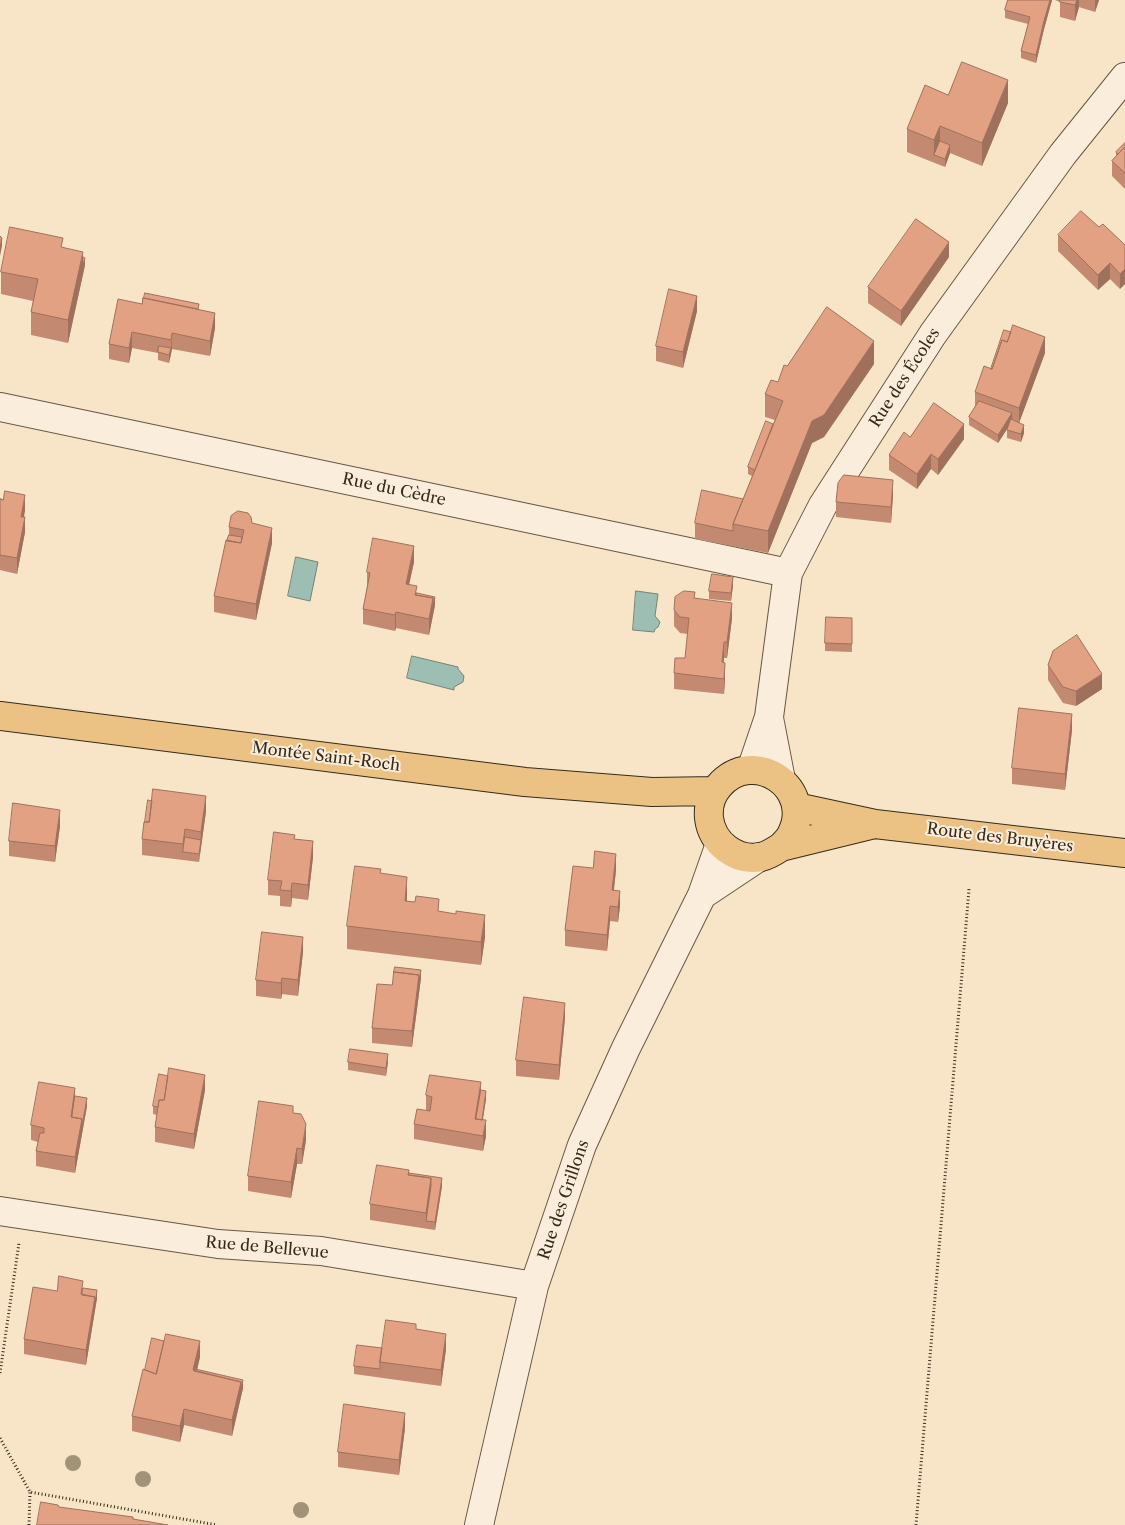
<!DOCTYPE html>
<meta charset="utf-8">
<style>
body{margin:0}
canvas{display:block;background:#f8e4c7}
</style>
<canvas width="1125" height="1525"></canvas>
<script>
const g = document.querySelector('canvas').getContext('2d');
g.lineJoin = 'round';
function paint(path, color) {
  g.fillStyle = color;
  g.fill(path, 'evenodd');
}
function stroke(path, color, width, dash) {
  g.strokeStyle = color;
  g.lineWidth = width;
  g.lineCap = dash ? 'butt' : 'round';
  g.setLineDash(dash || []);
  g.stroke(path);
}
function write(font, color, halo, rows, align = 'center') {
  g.font = font + ' "Libre Caslon Text",serif';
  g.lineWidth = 4;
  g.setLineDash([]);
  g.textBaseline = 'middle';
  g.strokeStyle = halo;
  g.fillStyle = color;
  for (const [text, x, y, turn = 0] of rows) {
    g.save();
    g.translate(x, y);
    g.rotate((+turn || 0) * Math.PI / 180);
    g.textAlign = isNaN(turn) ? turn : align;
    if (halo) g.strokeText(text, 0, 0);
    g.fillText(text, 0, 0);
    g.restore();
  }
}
const water = new Path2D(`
 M296,557L318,562L310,601L288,596Z
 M636,591L658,594L655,616L660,622L658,627L655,629L654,632L633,630Z
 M412,656L458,667V669L464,676L463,682L454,687V690L407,678Z`);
const path = new Path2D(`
 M0,1373L19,1243
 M0,1438L30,1492L217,1525
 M29,1525L30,1492
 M916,1525L969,889`);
const minor = new Path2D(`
 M0,407L788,573
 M769,718L781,780
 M751,770L769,717L788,573L823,505L933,334L1063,154L1125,77
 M702,895L759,857
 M0,1211L218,1244L321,1251L534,1286
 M479,1525L534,1286L582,1145L626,1048L702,895L720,844`);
const major = new Path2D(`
 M0,716L525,782L652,792L715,791
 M796,807L875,824L1125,853
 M781,847C785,843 789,839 791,835C816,788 753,746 719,786C711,795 708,807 709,818C712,843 736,862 761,857C769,855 775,851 781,847L875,824`);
const trees = [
 [73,1463],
 [143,1479],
 [301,1510]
];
const wall = new Path2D(`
 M1008,0H1052L1044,29L1036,63L1021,58V51L1028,24L1005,18V10Z
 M1055,0H1099L1095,12L1079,7L1075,21L1060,17V2Z
 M948,95L1008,103L982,166L950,153L945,167L907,152V129Z
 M1125,143V189L1112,176V161L1116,156V152Z
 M1099,227L1125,245L1120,289L1110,279L1098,290L1058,251V235Z
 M63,248L83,257L85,265L68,343L31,335V312L33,301L1,294V272Z
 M949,257L901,326L868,303V287Z
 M142,304L199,309L215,328L210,356L172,349L169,363L158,360V353L132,348L129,363L109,359V344Z
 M697,311L683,368L656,361V346Z
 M1045,353L1019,423L1024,433L1021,442L1007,438V430L1008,428L998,443L969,425V417L975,407V392L991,369Z
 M874,364L824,437L812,443L768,553L695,539V523L743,499L752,476L748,474V467L775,420L765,417V394L778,382Z
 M910,437L964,439L938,475L931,469L917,489L889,470V455Z
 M893,495L891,523L836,517V502Z
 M0,498L25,510L24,517L25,532L17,574L0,570Z
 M252,523L272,543L256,620L214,612V596L227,541L229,535V527Z
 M414,562L409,584L417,593L435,605L429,635L396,628L395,631L363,624V609L367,587V572Z
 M733,585L731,601L709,599V591Z
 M695,598L732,618L727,658H724V663L725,679L724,694L674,689V673L685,658L688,634L680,633L674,626V610Z
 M852,618V652L825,651V643Z
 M1048,665L1102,689L1076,706L1063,703L1048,680Z
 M1072,730L1065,790L1012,784V768Z
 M206,811L199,862L183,860L142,855V839Z
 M60,826L55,862L9,856V841Z
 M295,839L313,857L308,900L292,898L291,907L280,906V896L268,895V880Z
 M593,868L616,870L614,890L620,906L618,922L610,921L607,951L565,946V930Z
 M381,873L407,901L439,912L485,937L481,965L347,949V926Z
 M303,952L298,996L282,994L281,999L256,996V980Z
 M421,978L412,1047L372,1043V1028L392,985Z
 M565,1018L559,1080L516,1076V1060Z
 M348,1062H388L386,1076L348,1070Z
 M205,1090L194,1149L155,1142V1127L157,1115L153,1114V1106Z
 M481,1090L486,1099L483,1120L486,1136L483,1151L414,1139V1124L426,1111V1095Z
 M75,1096L87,1106L75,1173L36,1166V1151L38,1142L31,1140V1125Z
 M293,1113L306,1140L302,1164H297L291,1198L248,1191V1176Z
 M442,1186L435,1230L370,1220V1204Z
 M83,1288L97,1298L86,1365L24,1354V1339L57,1291Z
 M416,1329L446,1349L441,1386L354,1374V1366Z
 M200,1357L197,1370L243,1388L232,1436L184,1425L180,1442L132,1431V1416L145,1370Z
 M405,1428L399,1475L338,1467V1452Z`);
const shadedWall = new Path2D(`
 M1050,0H1052L1044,29L1036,63V55L1044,21Z
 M1077,0H1079V7L1075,21V5Z
 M1095,0H1099L1095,12Z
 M1008,80V103L982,166V143Z
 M940,126V149L934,155V140Z
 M950,145V153L945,167V159Z
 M2,238V246L0,256V248Z
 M949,242V257L901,326V311Z
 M83,252V266L85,258V265L68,343V320Z
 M1110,263V279L1098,290V275Z
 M1125,269V284L1120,289V274Z
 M697,296V311L683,368V352Z
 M215,313V328L210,356V341Z
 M132,332V348L129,363V348Z
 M172,333V349L169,363V355L171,348Z
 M1045,337V353L1019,423V408Z
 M874,341V364L824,437L812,443L768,553V531L812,421Z
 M1012,413V421L998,443V435Z
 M964,424V439L938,475V459Z
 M1024,425V433L1021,442V434Z
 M931,454V469L917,489V474Z
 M893,480V495L891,523V507Z
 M25,495V510L21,532V517Z
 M25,517V532L17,574V558Z
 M272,528V543L256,620V604Z
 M414,546V562L406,599V584Z
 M733,577V585L731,601V593Z
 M435,597V605L429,635V619L433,598Z
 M732,603V618L727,658V642Z
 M396,612V628L395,631V615Z
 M724,642V658L722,677V662Z
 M725,663V679L724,694V679Z
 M1102,674V689L1076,706V691Z
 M1072,714V730L1065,790V774Z
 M206,796V811L199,862L201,832Z
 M60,810V826L55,862V846Z
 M313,841V857L308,900V885Z
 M616,854V870L612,905V890Z
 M407,877V899L405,923V901Z
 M292,883V898L291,907V891Z
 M620,891V906L618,922V907Z
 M610,906V921L607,951V935Z
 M485,915V937L481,965V942Z
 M303,937V952L298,996V980Z
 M421,970V978L412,1047V1031L419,975Z
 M282,978V994L281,999V983Z
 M565,1003V1018L559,1080V1065Z
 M388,1054V1062L386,1076V1068Z
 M205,1075V1090L194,1149V1134Z
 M481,1082V1097L476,1126L475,1119Z
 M75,1088V1104L72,1125L71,1117Z
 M486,1091V1099L480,1135V1127Z
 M87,1098V1106L75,1173V1157L82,1119Z
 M486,1120V1136L483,1151V1136Z
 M306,1124V1140L302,1164V1149Z
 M297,1148V1164L291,1198V1182Z
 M431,1178V1193L426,1221V1213Z
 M442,1178V1186L435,1230V1222Z
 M97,1290V1298L86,1365V1350L95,1297Z
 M446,1334V1349L441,1386V1370Z
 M200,1341V1357L195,1378L193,1370Z
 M243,1380V1388L232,1436V1420L241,1382Z
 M184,1409V1425L180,1442V1426Z
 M405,1413V1428L399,1475V1460Z`);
const building = new Path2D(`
 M1008,0H1050L1044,21L1036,55L1021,51L1030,17L1005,10Z
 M1060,0H1077L1075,5L1060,2Z
 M962,62L1008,80L982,143L940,126L934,140L907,129L925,85L948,95Z
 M940,141L950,145L945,159L934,155Z
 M1125,143V147L1118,154L1116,152Z
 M1125,147V173L1112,161Z
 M1081,211L1099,227L1103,224L1125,245V269L1120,274L1110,263L1098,275L1058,235Z
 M916,219L949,242L901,311L868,287Z
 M10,227L63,238L61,247L83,252L68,320L31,312L38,279L1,272Z
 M0,236L2,238L0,248Z
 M83,257L85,258L83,266Z
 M669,289L697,296L683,352L656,346Z
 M145,293L199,304L198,309L144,298Z
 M143,298L215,313L210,341L172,333L171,340L132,332L129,348L109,344L118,299L142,304Z
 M827,307L874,341L824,415L812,421L768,531L733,524L783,401L765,394L771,380L778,382L784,365L787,366Z
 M1013,325L1045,337L1019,408L975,392L984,366L992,369L1002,340L1007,342Z
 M1004,330L1011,332L1007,342L1002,340L992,369H991Z
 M159,346L171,348L169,355L158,352Z
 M979,401L1012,413L998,435L969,417Z
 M934,403L964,424L938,459L931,454L917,474L889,455L904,432L910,437Z
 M1011,419L1024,425L1021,434L1007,430Z
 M766,421L773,424L755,470L748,467Z
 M844,475L893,480L891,507L836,502L838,483Z
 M702,490L743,499L733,524V531L695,523Z
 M5,491L25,495L21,517H25L17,558L0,555V499L3,500Z
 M238,511L248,513L251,517L252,523L272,528L256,604L214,596L226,540L241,543L244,530L229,527L231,516Z
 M229,535L242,537L241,543L227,541Z
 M373,538L414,546L406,584L417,586L415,595L433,598L429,619L396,612L395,615L363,609L370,573L367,572Z
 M712,574L733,577L731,593L709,591Z
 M684,591L695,592L694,598L732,603L727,642H724L722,662L725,663L724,679L674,673L675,658H685L689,618L680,617L674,610L675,597Z
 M417,593L435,597L433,606V598L416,595Z
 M826,617L852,618V644L825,643Z
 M1077,635L1102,674L1076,691L1063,687L1048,665L1053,651Z
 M1019,708L1072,714L1065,774L1012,768Z
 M153,789L206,796L201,832L185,829L183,844L142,839L144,822H149Z
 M148,800L152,801L149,822H145Z
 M13,803L60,810L55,846L9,841Z
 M274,832L295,835L294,839L313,841L308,885L292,883L291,891L280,890L282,881L268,880Z
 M185,837L201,840L199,854L183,852Z
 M595,851L616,854L612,890L620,891L618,907L610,906L607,935L565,930L573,866L593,868Z
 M355,866L381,869L380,873L407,877L405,901L415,902L416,896L439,899L438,911L456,914V911L485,915L481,942L347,926Z
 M262,932L303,937L298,980L282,978L281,983L256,980Z
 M395,967L421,970L419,982V975L394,972Z
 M394,972L419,975L412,1031L372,1028L377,984L392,985Z
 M524,997L565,1003L559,1065L516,1060Z
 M350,1049L388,1054L386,1068L348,1062Z
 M169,1068L205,1075L194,1134L155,1127L159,1100H164Z
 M159,1074L168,1076L164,1100H159L158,1107L153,1106Z
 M430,1075L481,1082L475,1119L486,1120L483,1136L414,1124L417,1109L430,1111L432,1097L426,1095Z
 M39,1082L75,1088L71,1117L82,1119L75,1157L36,1151L40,1133H44V1128L31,1125Z
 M481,1090L486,1091L482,1120L476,1119Z
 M75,1096L87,1098L82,1126V1119L72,1117Z
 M259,1101L293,1106V1113L301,1114L306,1124L302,1149L297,1148L291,1182L248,1176Z
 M377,1165L409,1170L408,1175L431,1178L426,1213L370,1204Z
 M409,1173L442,1178L435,1222L426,1221L431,1186V1178L409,1175Z
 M59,1276L83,1281L81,1294L95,1297L86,1350L24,1339L33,1287L57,1291Z
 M83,1288L97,1290L95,1305V1297L82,1295Z
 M386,1320L416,1324V1329L446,1334L441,1370L380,1362Z
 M166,1334L200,1341L193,1370L241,1382L232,1420L184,1409L180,1426L132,1416L143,1369L156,1374Z
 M152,1338L164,1341L156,1374L145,1370Z
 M357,1345L382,1348L380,1362V1369L354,1366Z
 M195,1369L243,1380L241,1389V1382L194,1371Z
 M344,1404L405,1413L399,1460L338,1452Z
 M41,1502L58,1505L59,1507L133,1517V1519L168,1525H37Z`);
const streetNames = [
 ["Rue des Écoles",905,378,-57],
 ["Rue du Cèdre",394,490,12],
 ["Montée Saint-Roch",326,757,7],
 ["Route des Bruyères",1000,838,7],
 ["Rue des Grillons",564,1200,-71],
 ["Rue de Bellevue",267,1248,5]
];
paint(water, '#9dbfb3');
stroke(water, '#748375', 1);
stroke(minor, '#665844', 30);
stroke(major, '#362a19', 30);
stroke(path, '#362a19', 3, [1, 2.5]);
stroke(minor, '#faeddb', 28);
stroke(major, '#ecc284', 28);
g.fillStyle = '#a09378';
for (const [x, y] of trees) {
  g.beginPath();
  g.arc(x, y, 8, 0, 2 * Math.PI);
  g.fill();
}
paint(wall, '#c38a71');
paint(shadedWall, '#9f715c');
paint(building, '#e3a183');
stroke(building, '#9f715c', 1);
write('16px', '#362a19', '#faeddb', streetNames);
</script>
